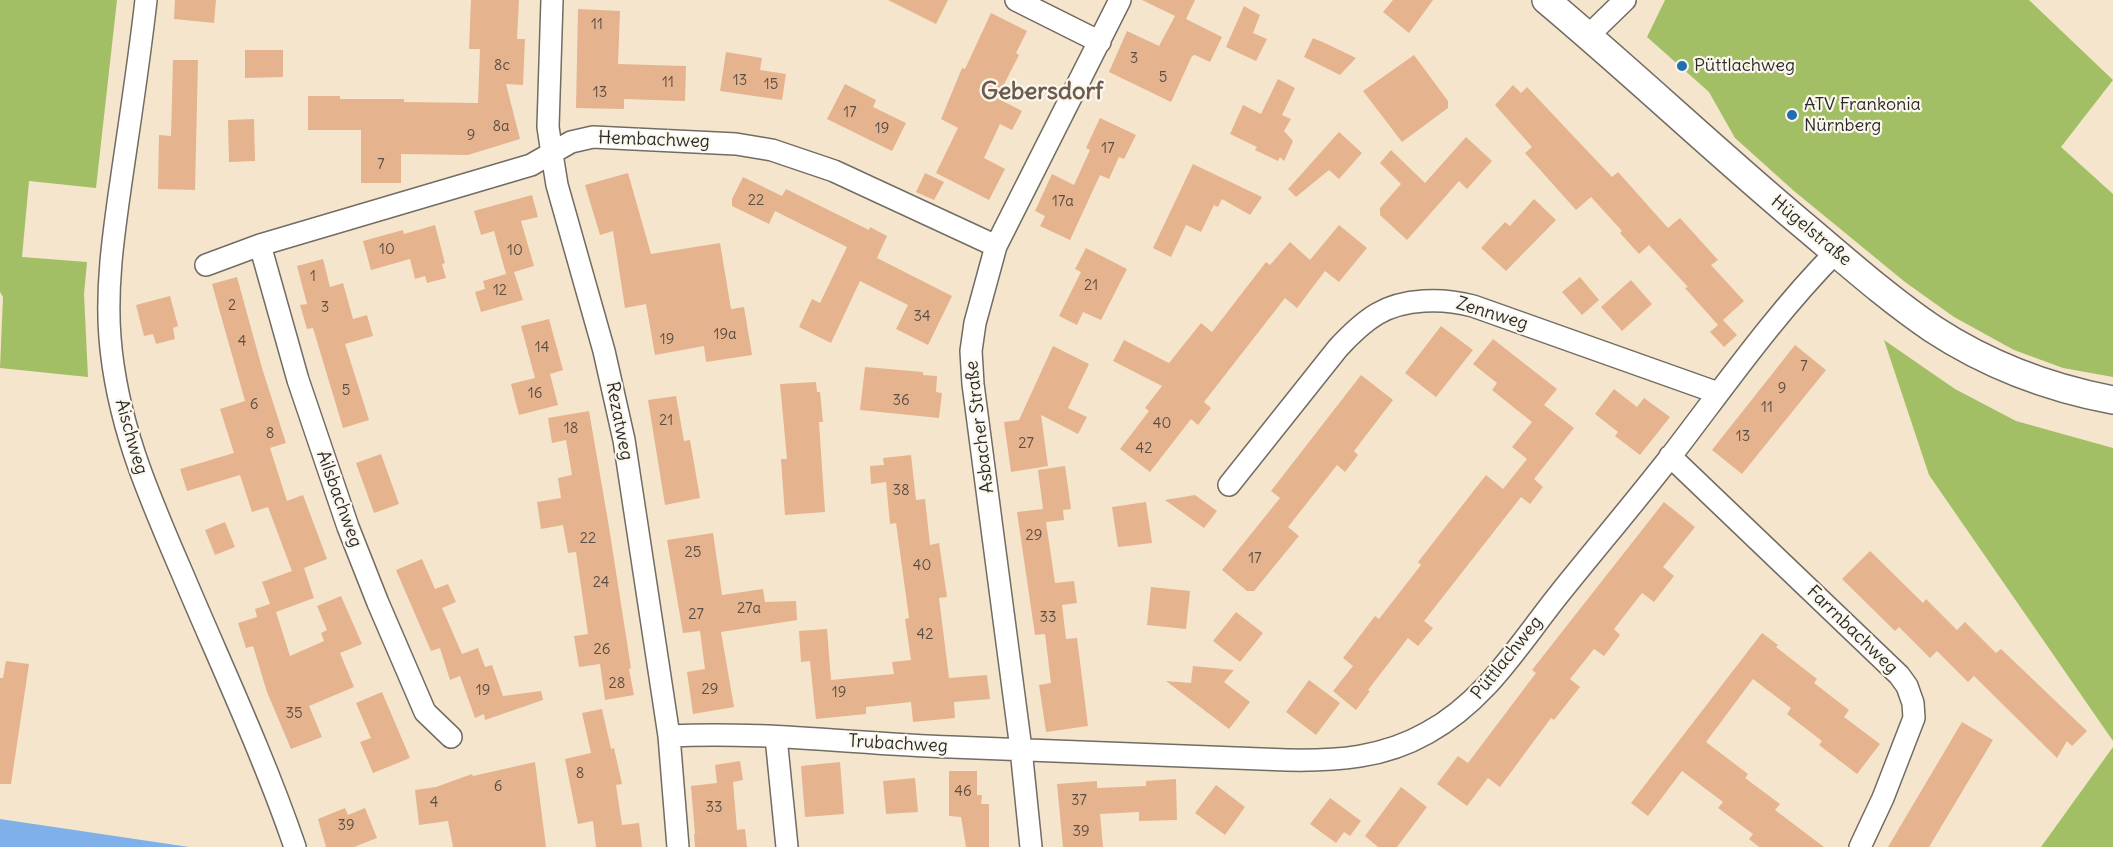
<!DOCTYPE html>
<meta charset="utf-8">
<style>
body{margin:0}
canvas{display:block;background:#f5e5cc}
</style>
<canvas width="2113" height="847"></canvas>
<script>
const g = document.querySelector('canvas').getContext('2d');
g.lineJoin = 'round';
function paint(path, color) {
  g.fillStyle = color;
  g.fill(path, 'evenodd');
}
function stroke(path, color, width, dash) {
  g.strokeStyle = color;
  g.lineWidth = width;
  g.lineCap = dash ? 'butt' : 'round';
  g.setLineDash(dash || []);
  g.stroke(path);
}
function write(font, color, halo, rows, align = 'center') {
  g.font = font + ' Delius,sans-serif';
  g.lineWidth = 4.5;
  g.setLineDash([]);
  g.textBaseline = 'middle';
  g.strokeStyle = halo;
  g.fillStyle = color;
  for (const [text, x, y, turn = 0] of rows) {
    g.save();
    g.translate(x, y);
    g.rotate((+turn || 0) * Math.PI / 180);
    g.textAlign = isNaN(turn) ? turn : align;
    if (halo) g.strokeText(text, 0, 0);
    g.fillText(text, 0, 0);
    g.restore();
  }
}
const green = new Path2D(`
 M0,0H117L96,188L29,181L22,257L87,262L84,294L88,377L0,368L3,297L0,292Z
 M1665,0H2029L2113,80L2061,147L2113,194V377L2063,368L2014,350L1954,317L1905,282L1794,191L1735,138L1709,92L1647,37Z
 M1884,340L1955,389L2016,421L2113,448V741L1929,475Z
 M2113,747V847H2041Z`);
const water = new Path2D(`
 M0,819L189,847H0Z`);
const building = new Path2D(`
 M175,0H216L214,23L174,19Z
 M471,0H519L517,39H525L523,85L506,84L520,139L468,155L401,154V183H361V130H308V96H340V99H404V102L478,103L480,49H469Z
 M888,0H948L936,24Z
 M1142,0H1195L1186,19L1222,37L1210,62L1195,55L1192,56L1171,102L1109,72L1127,31L1159,46L1175,16Z
 M1393,0H1433L1409,33L1383,12Z
 M1244,6L1260,15L1253,33L1267,39L1256,61L1226,47Z
 M578,9L620,11L618,64L686,66L685,101L624,99V109L576,108Z
 M991,13L1027,31L1016,53L1019,55L997,98L1022,111L1012,130L1000,124L984,158L1005,169L989,200L936,173L958,128L941,119L962,68L965,69Z
 M1313,38L1327,44L1356,58L1340,75L1304,57Z
 M245,50H283V77L245,78Z
 M726,52L762,58L760,70L786,74L782,100L720,91Z
 M1414,55L1448,101V108L1402,142L1363,91Z
 M173,60H198L195,190L158,189L159,135L171,136Z
 M1278,79L1295,88L1282,115L1291,119L1284,131L1293,141L1284,161L1280,157L1278,161L1255,150L1257,147L1230,134L1243,105L1261,114Z
 M845,84L876,100L873,107L906,123L892,151L827,119Z
 M1513,85L1521,93L1527,87L1612,177L1618,172L1668,228L1680,218L1718,260L1711,265L1744,301L1723,320L1737,335L1724,347L1710,332L1718,325L1685,288L1688,287L1649,245L1639,254L1620,233L1622,231L1591,197L1576,210L1525,153L1532,147L1495,105Z
 M1100,118L1136,135L1124,159L1119,157L1109,179L1100,175L1070,240L1040,226L1045,216L1035,211L1052,174L1074,185L1090,150L1086,148Z
 M254,119L255,161L229,162L228,120Z
 M1339,132L1362,153L1339,179L1329,170L1296,197L1288,189Z
 M1466,137L1492,161L1467,189L1459,181L1407,240L1380,215V208L1401,184L1380,163L1391,150L1425,183Z
 M1193,164L1262,197L1250,215L1222,199L1218,207L1214,205L1201,232L1186,225L1171,257L1153,248Z
 M628,173L651,254L720,243L731,309L744,307L752,355L706,362L704,346L655,355L646,304L625,308L613,231L600,235L585,185Z
 M925,173L944,182L934,200L916,192Z
 M743,177L782,196L786,189L869,230L870,227L887,236L877,258L952,296L928,345L896,329L908,305L860,281L831,343L799,327L812,299L820,303L847,247L775,211L769,224L732,206V199Z
 M532,195L538,217L521,221L534,266L514,272L523,300L481,312L475,292L485,289L483,281L506,274L494,231L481,235L474,211Z
 M1534,199L1556,220L1506,271L1481,248L1505,222L1510,226Z
 M435,225L445,263L442,264L446,278L427,283L425,276L415,279L410,259L371,270L363,241L403,230L404,234Z
 M1339,225L1367,248L1339,282L1325,271L1297,308L1285,298L1204,402L1211,408L1198,425L1191,419L1150,472L1120,449L1149,411L1145,408L1162,386L1113,361L1124,340L1169,363L1201,323L1212,332L1266,262L1270,265L1290,242L1310,260Z
 M1086,248L1127,269L1101,320L1083,312L1077,325L1059,316L1081,272L1075,269Z
 M323,259L330,287L343,283L353,319L367,315L373,336L345,344L369,420L343,428L313,328L307,329L300,305L307,304L297,266Z
 M237,277L262,368L286,443L270,448L287,501L303,495L327,559L304,568L314,598L276,612L290,656L324,641L321,633L327,630L317,606L341,596L362,644L340,653L354,687L309,706L322,737L291,749L267,692L253,646L246,648L238,623L257,617L255,609L270,604L262,582L292,571L268,507L252,512L240,475L187,491L180,469L234,453L220,409L245,401L212,284Z
 M1580,277L1599,300L1582,315L1562,292Z
 M1631,280L1652,304L1622,331L1601,307Z
 M170,296L178,326L173,328L175,339L156,344L153,334L144,336L136,305Z
 M549,319L563,370L550,374L558,405L519,415L511,384L535,378L521,326Z
 M1441,326L1473,350L1436,397L1405,373Z
 M1493,339L1557,389L1544,405L1574,428L1534,479L1543,487L1530,504L1521,497L1424,621L1433,628L1418,646L1408,638L1368,690L1370,691L1356,710L1333,691L1353,666L1343,658L1375,616L1379,619L1421,565L1418,562L1486,475L1503,489L1527,459L1512,447L1532,422L1492,390L1497,383L1473,364Z
 M1795,345L1826,370L1742,474L1712,450Z
 M1053,346L1089,364L1068,408L1087,417L1078,434L1041,415L1048,466L1011,472L1004,422L1019,420Z
 M865,367L923,372V375L937,376L936,392L942,393L939,418L860,410Z
 M1361,375L1393,400L1354,451L1358,455L1345,472L1337,465L1288,527L1299,536L1254,591H1247L1222,570L1280,498L1271,491Z
 M816,382L817,392H820L823,422H819L825,512L785,515L781,459H787L780,384Z
 M1614,389L1637,407L1644,398L1670,417L1640,455L1615,436L1618,432L1595,414Z
 M676,396L684,441L690,440L700,498L665,505L648,400Z
 M589,411L608,521L631,668L629,669L634,695L605,700L600,664L579,667L574,636L588,634L576,552L568,553L563,525L541,529L537,502L561,498L558,478L572,475L566,440L552,443L548,418Z
 M381,454L399,504L374,513L356,463Z
 M911,455L916,500L925,499L930,545L939,543L947,597L939,598L949,678L987,675L990,699L954,702L955,718L913,722L911,702L866,707V714L816,719L810,661L801,662L799,631L827,629L831,680L894,674L892,662L911,660L905,619L909,618L896,523L890,524L886,482L871,484L870,466L884,465L883,458Z
 M1065,466L1071,509L1063,510L1064,520L1046,522L1055,583L1074,581L1077,603L1062,605L1066,639L1077,638L1088,726L1046,732L1039,685L1051,683L1045,634L1035,635L1017,512L1043,509L1038,470Z
 M1195,495L1217,511L1204,528L1165,500Z
 M1146,502L1152,543L1118,547L1112,507Z
 M1664,502L1695,527L1663,567L1674,576L1654,602L1642,593L1614,629L1620,635L1604,656L1594,649L1570,679L1580,687L1554,720L1551,718L1500,787L1488,778L1467,806L1437,784L1458,756L1468,763L1536,673L1532,670Z
 M225,522L235,547L215,555L205,530Z
 M713,533L722,595L763,589L765,602L796,601L797,620L721,632L734,707L693,714L687,672L705,669L700,631L683,633L667,540Z
 M1870,551L1923,603L1926,599L1957,630L1965,622L1996,653L2001,649L2087,731L2072,746L2067,741L2057,758L1974,676L1968,682L1937,651L1930,658L1899,627L1895,631L1842,579Z
 M422,559L435,589L448,584L456,602L442,608L462,654L478,648L485,667L492,665L503,696L541,691L543,700L485,720L484,714L475,718L460,676L450,680L440,648L431,651L396,570Z
 M1151,587L1190,591L1186,629L1147,625Z
 M1236,612L1263,633L1240,662L1213,641Z
 M1762,633L1778,645L1776,647L1817,679L1814,683L1849,710L1844,717L1880,744L1857,774L1819,745L1822,741L1787,714L1791,708L1753,679L1706,742L1748,774L1745,778L1780,804L1775,810L1824,847H1759L1749,839L1753,834L1718,808L1723,802L1682,771L1648,816L1631,803Z
 M6,661L29,664L11,784H0V678H3Z
 M1193,666L1234,670L1224,682L1250,702L1229,729L1166,681L1191,683Z
 M1309,680L1340,703L1316,735L1286,712Z
 M382,692L410,758L373,773L360,742L371,738L356,703Z
 M602,709L611,749L614,748L622,784L616,785L622,825L639,823L642,847H596L593,821L578,824L565,759L591,753L582,713Z
 M1962,722L1993,740L1929,847H1888Z
 M740,761L743,780L733,782L737,830L745,829L747,847H695L694,834L718,831L695,834L691,786L717,783L715,765Z
 M535,762L546,847H453L448,821L419,825L415,790L436,787L472,774L473,776Z
 M840,762L844,814L805,817L801,766Z
 M949,771H977V795H982L981,804H989V847H966L961,817L949,816Z
 M915,778L918,812L886,814L883,781Z
 M1176,779L1177,820L1139,821V812L1100,814L1103,847H1063L1057,784L1097,781V788L1146,786V781Z
 M1216,785L1245,807L1225,835L1195,813Z
 M1401,787L1427,807L1397,847H1378L1365,836Z
 M1330,798L1361,821L1350,836L1344,832L1336,843L1310,824Z
 M345,808L348,815L365,808L377,838L354,847H326L318,819Z`);
const minor = new Path2D(`
 M146,0C139,63 129,126 120,189C113,238 106,288 110,338C117,425 149,496 183,575C221,665 263,754 295,847
 M552,0L548,127L552,154L557,185L604,351L624,440L669,736L678,847
 M1016,0L1100,42
 M1588,36L1625,0
 M260,245L298,380L348,527L378,603L425,712L451,737
 M206,265L260,245L531,165L571,142L593,137L736,144L772,150L834,171L996,246
 M1670,456L1899,675L1907,686L1913,703L1914,718L1883,798L1860,847
 M1229,485L1338,348C1350,335 1362,323 1377,314C1404,298 1443,298 1473,306L1718,393
 M669,736C763,731 857,744 951,747C1063,752 1175,755 1287,760C1337,761 1383,758 1427,733C1486,701 1519,644 1560,593C1597,547 1635,502 1671,456C1724,387 1774,315 1836,252
 M776,737L787,847
 M1031,847L1021,749L973,384L971,351L975,323L996,246L1120,0`);
const tertiary = new Path2D(`
 M1546,0C1633,73 1715,151 1802,224C1845,260 1887,298 1933,329C1988,365 2049,388 2113,400`);
const markers = [
 [1682,66,6,"#1f6fb2"],
 [1792,115,6,"#1f6fb2"]
];
const numberNames = [
 ["11",597,25],
 ["3",1134,59],
 ["8c",502,66],
 ["5",1163,78],
 ["13",740,81],
 ["11",668,83],
 ["15",771,85],
 ["13",600,93],
 ["17",850,113],
 ["8a",501,127],
 ["19",882,129],
 ["9",471,136],
 ["17",1108,149],
 ["7",381,165],
 ["22",756,201],
 ["17a",1063,202],
 ["10",387,250],
 ["10",515,251],
 ["1",313,277],
 ["21",1091,286],
 ["12",500,291],
 ["2",232,306],
 ["3",325,308],
 ["34",922,317],
 ["19a",725,335],
 ["19",667,340],
 ["4",242,342],
 ["14",542,348],
 ["7",1804,367],
 ["9",1782,389],
 ["5",346,391],
 ["16",535,394],
 ["36",901,401],
 ["6",254,405],
 ["11",1767,408],
 ["21",666,421],
 ["40",1162,424],
 ["18",571,429],
 ["8",270,434],
 ["13",1743,437],
 ["27",1026,444],
 ["42",1144,449],
 ["38",901,491],
 ["29",1034,536],
 ["22",588,539],
 ["25",693,553],
 ["17",1255,559],
 ["40",922,566],
 ["24",601,583],
 ["27a",749,609],
 ["27",696,615],
 ["33",1048,618],
 ["42",925,635],
 ["26",602,650],
 ["28",617,684],
 ["29",710,690],
 ["19",483,691],
 ["19",839,693],
 ["35",294,714],
 ["8",580,774],
 ["6",498,787],
 ["46",963,792],
 ["37",1079,801],
 ["4",434,803],
 ["33",714,808],
 ["39",346,826],
 ["39",1081,832]
];
const poiNames = [
 ["Püttlachweg",1694,66],
 ["ATV Frankonia",1804,105],
 ["Nürnberg",1804,126]
];
const streetNames = [
 ["Hembachweg",654,140,2],
 ["Hügelstraße",1811,231,40],
 ["Zennweg",1492,314,17],
 ["Rezatweg",619,421,79],
 ["Asbacher Straße",980,427,-97],
 ["Aischweg",131,437,74],
 ["Ailsbachweg",339,499,70],
 ["Farrnbachweg",1852,630,44],
 ["Püttlachweg",1507,658,-51],
 ["Trubachweg",898,744,3]
];
const districtNames = [
 ["Gebersdorf",1042,92]
];
paint(green, '#a3bf66');
paint(water, '#7fb0ea');
paint(building, '#e5b48e');
stroke(minor, '#726c63', 24);
stroke(tertiary, '#726c63', 30);
stroke(minor, '#fff', 21);
stroke(tertiary, '#fff', 27);
for (const [x, y, r, color] of markers) {
  const dot = new Path2D();
  dot.arc(x, y, r, 0, 2 * Math.PI);
  g.fillStyle = color;
  g.fill(dot);
  stroke(dot, '#fbf7ec', 2);
}
write('15px', '#5a4d44', null, numberNames);
write('18px', '#2b2b2b', '#fbf7ec', poiNames, 'left');
write('18px', '#2b2b2b', '#fbf7ec', streetNames);
write('bold 24px', '#6c5b4e', '#fbf7ec', districtNames);
</script>
